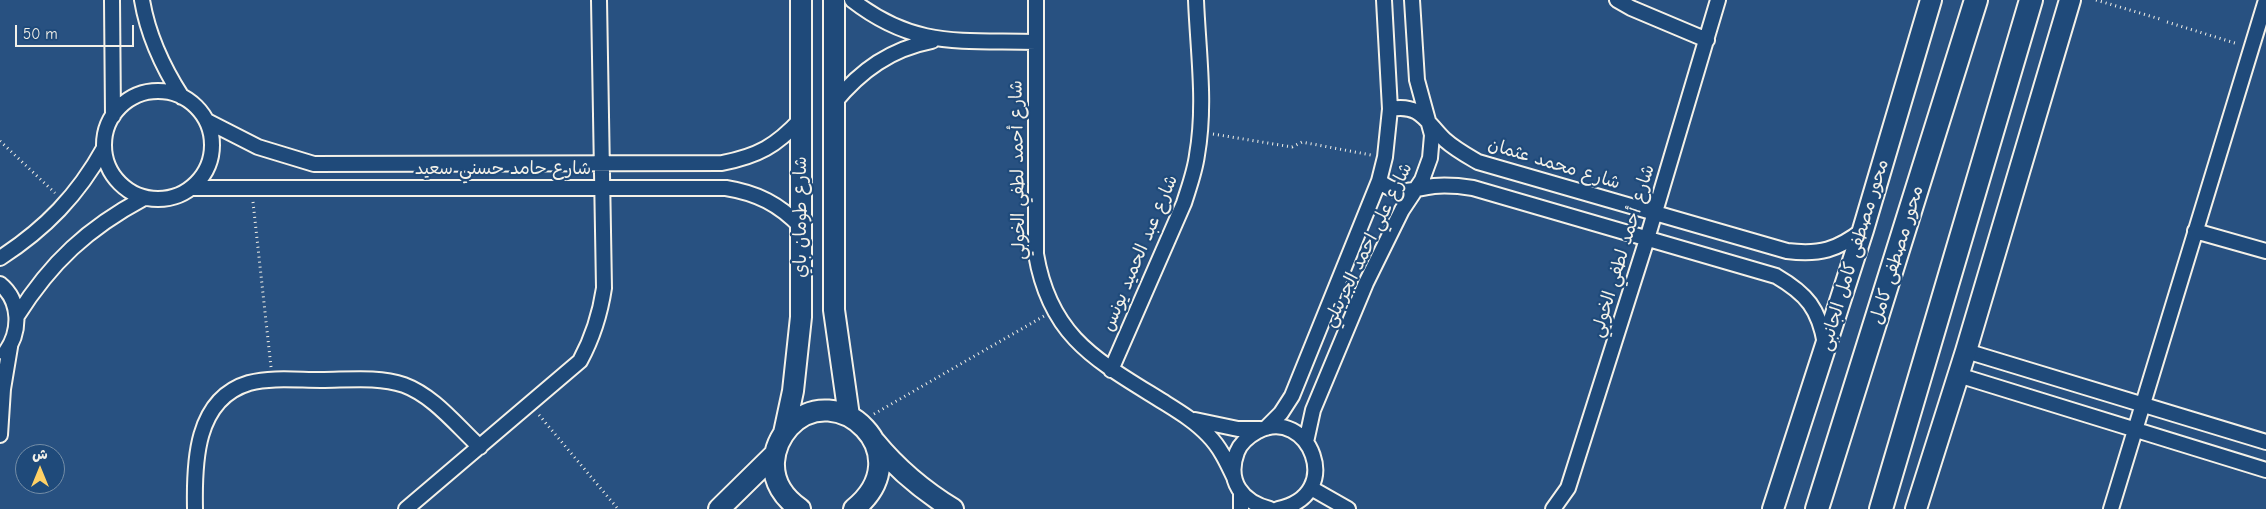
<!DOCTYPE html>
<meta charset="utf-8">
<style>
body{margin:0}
#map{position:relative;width:2266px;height:509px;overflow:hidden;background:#285181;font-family:"Comic Neue","Playpen Sans Arabic",sans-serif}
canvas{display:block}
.north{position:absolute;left:15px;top:444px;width:50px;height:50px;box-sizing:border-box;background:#1f4a7a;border:1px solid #748da6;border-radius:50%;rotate:0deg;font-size:14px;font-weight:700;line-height:20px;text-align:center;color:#f4f1e8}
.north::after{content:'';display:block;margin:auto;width:18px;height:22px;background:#ffd166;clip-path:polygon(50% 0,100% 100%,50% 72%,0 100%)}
.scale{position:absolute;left:15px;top:25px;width:119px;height:22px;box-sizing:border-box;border:2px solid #f4f1e8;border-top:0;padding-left:6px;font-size:15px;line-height:18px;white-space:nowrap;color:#f4f1e8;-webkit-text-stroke:4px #1f4a7a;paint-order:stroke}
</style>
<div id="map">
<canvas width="2266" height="509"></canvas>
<div class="north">ش</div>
<div class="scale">50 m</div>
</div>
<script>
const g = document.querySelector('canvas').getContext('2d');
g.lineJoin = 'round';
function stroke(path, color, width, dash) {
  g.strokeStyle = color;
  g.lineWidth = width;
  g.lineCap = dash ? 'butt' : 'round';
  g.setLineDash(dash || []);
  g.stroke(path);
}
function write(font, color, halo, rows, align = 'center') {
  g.font = font + ' "Comic Neue","Playpen Sans Arabic",sans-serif';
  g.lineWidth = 4.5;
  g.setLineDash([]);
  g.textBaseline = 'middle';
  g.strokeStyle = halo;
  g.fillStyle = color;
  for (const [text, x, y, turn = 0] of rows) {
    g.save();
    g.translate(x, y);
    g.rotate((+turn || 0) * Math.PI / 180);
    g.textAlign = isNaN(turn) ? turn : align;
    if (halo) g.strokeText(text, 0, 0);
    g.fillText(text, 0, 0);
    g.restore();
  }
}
const path = new Path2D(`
 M2096,0L2160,19
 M2167,22L2238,44
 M1213,134L1292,147L1302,142L1307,143L1371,155
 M0,141L55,193
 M253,202L271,367
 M874,414L1044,316
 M539,415L618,509`);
const street = new Path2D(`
 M112,0L113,116
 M142,0C148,36 162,66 182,97
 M852,0C915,49 961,40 1036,42
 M1036,0V254C1050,337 1096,360 1162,401C1178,411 1195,421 1208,435C1220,447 1227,462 1234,477
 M1617,0L1631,8L1707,40
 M104 145a54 54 0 1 1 108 0a54 54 0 1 1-108 0Z
 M834,103C861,70 891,49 932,41
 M1390,109C1421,103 1426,122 1445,140C1455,149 1466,155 1478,162L1787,251C1820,255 1837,250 1863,230
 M207,121L258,147L314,164L722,163C758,156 776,146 801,119
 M1379,181C1400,198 1410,189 1434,186C1447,185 1460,186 1473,188L1776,276C1807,294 1819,309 1825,344
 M192,188H726C757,193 779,204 801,227
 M2195,231L2266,251
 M0,258C45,229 78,195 104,148
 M0,284C21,301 21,332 5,353
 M17,316C51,262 88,228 144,198
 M1966,351L2266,442
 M1111,370L1184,203C1189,187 1195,171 1197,155C1206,104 1198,51 1196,0
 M1958,375L2266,470
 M1195,420L1238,429H1260
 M1266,428L1281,413L1292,396L1379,181L1385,157L1390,109L1384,0
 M0,435L3,389L10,347
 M1306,442L1313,410L1366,283L1402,210L1422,180L1430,158L1432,135L1417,80L1412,0
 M1311,488L1348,509
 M195,509C194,463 195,399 249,383C272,377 297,380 321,380C347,380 378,376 404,385C434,396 457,426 480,447
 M406,509L580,361C593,337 600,315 604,288L599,0
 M1241,509V494
 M1270,509C1242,502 1226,481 1237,452C1241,442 1249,436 1258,431C1308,405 1347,495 1278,509
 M1553,509L1568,488L1647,239L1718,0
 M2111,509L2266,0`);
const secondary = new Path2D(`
 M834,0V310L849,416
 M784,433L793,391L801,317V0
 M875,442C898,470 922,490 953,509
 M719,509L774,455
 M800,509C784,498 773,482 774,462C775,448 780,437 789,427C836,376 922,454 854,509
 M1773,509L1863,230L1931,0
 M1916,509L1966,351L2070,0`);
const primary = new Path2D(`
 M1817,509L1976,0
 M1881,509L2031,0`);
const streetNames = [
 ["شارع محمد عثمان",1554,164,17],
 ["شارع حامد حسني سعيد",503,169],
 ["شارع أحمد لطفي الخولي",1018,170,-91],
 ["شارع طومان باي",801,217,-90],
 ["شارع علي احمد الجريتلي",1368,245,-64],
 ["شارع أحمد لطفي الخولي",1623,251,-73],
 ["شارع عبد الحميد يونس",1140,253,-67],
 ["محور مصطفى كامل الجانبى",1854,255,-73],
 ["محور مصطفى كامل",1897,255,-73]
];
stroke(street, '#f4f1e8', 18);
stroke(secondary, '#f4f1e8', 24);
stroke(primary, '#f4f1e8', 26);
stroke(path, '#f4f1e8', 3, [1, 4]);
stroke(street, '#1f4a7a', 14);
stroke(secondary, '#1f4a7a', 20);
stroke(primary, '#1f4a7a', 22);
write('18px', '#f4f1e8', '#1f4a7a', streetNames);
</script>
